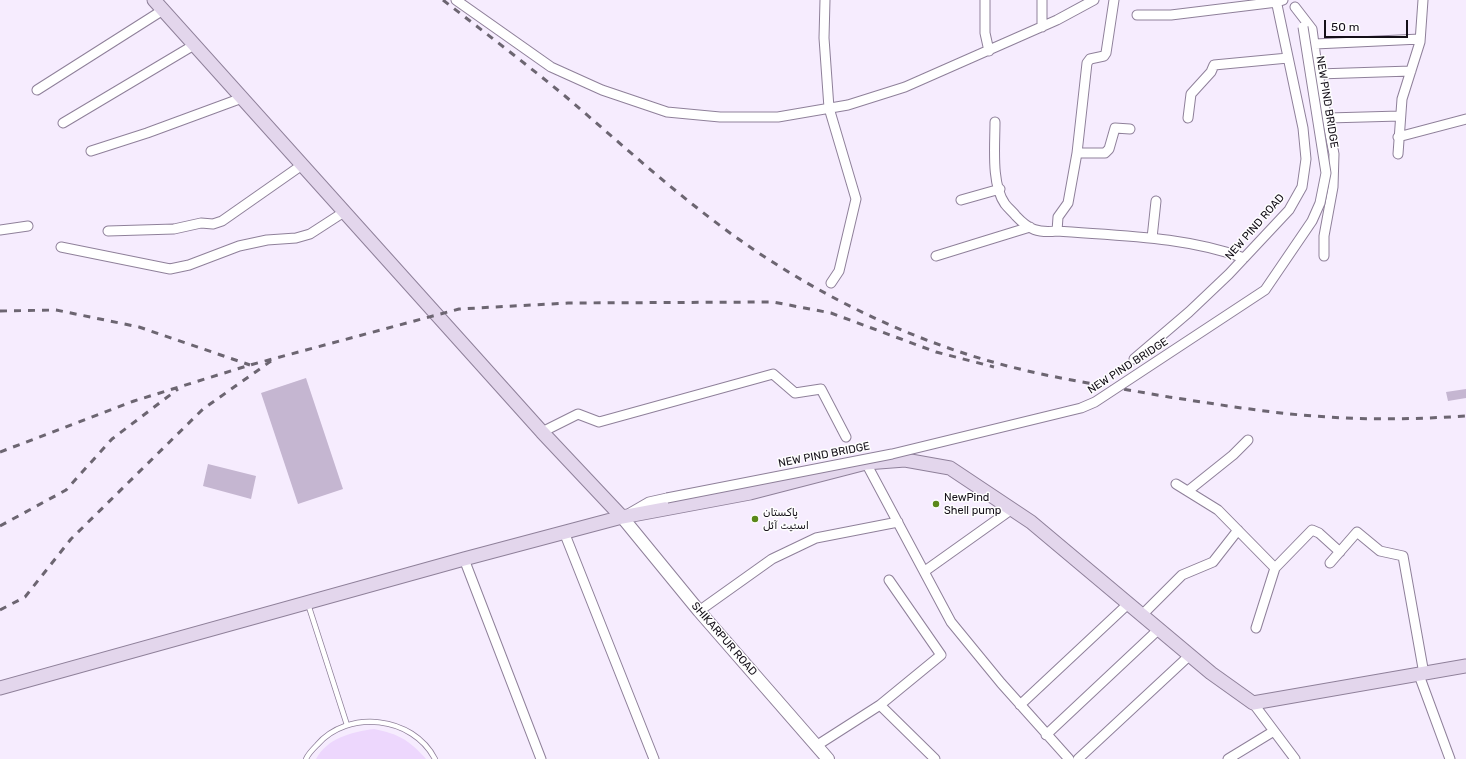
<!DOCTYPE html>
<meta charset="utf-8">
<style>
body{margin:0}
#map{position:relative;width:1466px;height:759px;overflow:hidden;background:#f6ecfe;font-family:Rubik,sans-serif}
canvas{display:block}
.scale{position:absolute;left:1324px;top:20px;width:84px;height:18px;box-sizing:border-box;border:2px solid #140f18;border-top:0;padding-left:5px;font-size:12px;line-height:14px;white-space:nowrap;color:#140f18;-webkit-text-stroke:3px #fefefe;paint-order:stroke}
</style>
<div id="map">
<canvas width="1466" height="759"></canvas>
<div class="scale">50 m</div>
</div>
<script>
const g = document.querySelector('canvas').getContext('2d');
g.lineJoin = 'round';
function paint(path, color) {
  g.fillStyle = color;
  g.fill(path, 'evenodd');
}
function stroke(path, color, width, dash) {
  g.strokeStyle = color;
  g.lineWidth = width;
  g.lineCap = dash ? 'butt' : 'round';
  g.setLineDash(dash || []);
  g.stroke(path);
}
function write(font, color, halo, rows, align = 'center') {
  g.font = font + ' Rubik,"Noto Naskh Arabic",sans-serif';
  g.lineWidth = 3;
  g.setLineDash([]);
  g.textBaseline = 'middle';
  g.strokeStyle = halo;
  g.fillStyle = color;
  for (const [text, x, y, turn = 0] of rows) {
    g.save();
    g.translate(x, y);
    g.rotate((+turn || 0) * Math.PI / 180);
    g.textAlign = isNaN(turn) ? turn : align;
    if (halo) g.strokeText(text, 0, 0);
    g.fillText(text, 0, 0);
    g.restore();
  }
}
const green = new Path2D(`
 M374,729C399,734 409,740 426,759H316C327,738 352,732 374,729Z`);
const building = new Path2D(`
 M306,378L343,489L298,504L261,393Z
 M1466,389V398L1448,401L1446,392Z
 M208,464L256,476L251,499L203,486Z`);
const service = new Path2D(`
 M308,604L347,725
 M306,759C308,754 313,749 317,745C348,709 413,716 435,759`);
const minor = new Path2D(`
 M456,0L551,67L602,90L667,112L720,117H778L848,105L905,87L1057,20L1094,0
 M825,0L824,38L829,108L856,199L839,271L831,283
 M985,0V33L989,51
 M1295,7L1312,29L1318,74L1334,154L1333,187L1324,236V256
 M1137,15H1171L1277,2L1283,0
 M1042,27V0
 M1315,44L1420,39
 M1318,74L1411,71
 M37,90L163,10
 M1188,118L1191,94L1211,72L1214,65L1288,58
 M1328,118L1400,116
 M995,122C995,146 991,184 1005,204C1008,208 1013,212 1016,216C1029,230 1038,233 1057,231C1119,236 1184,236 1244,258
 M63,123L194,45
 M1398,137L1466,119
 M91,151L147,133L242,98
 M1077,153H1105L1109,149L1115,128L1130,129
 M1398,154L1402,99L1420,42L1423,0
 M961,200L1000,189
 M0,230L28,226
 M108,231L174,229L201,223L213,224L222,221L302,165
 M1057,231L1058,217L1068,203L1077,153L1087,63L1090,59L1104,56L1106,53L1114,0
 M1152,238L1156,201
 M61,247L170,269L189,265L239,246L267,240L296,238L310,234L344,212
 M936,256L1030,227
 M1134,359L1189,312L1229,274L1289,210L1302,187L1306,159L1303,128L1276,0
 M542,432L578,414L599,422L773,374L795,393L821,389L846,437
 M866,463L951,622L1001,683L1069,759
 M1176,484L1218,510L1275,568L1256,628
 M1188,491L1233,455L1248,440
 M630,513L649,502L667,498
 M564,532L654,759
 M464,559L541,759
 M1330,563L1357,532L1380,551L1403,556L1424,674
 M1275,568L1312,530L1319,533L1340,552
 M925,571L1012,509
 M699,611L772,559L816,538L898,522
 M1142,615L1182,575L1213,562L1238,530
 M1419,675L1450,759
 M1253,703L1295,759
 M880,705L941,655L889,580
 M1020,705L1128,604
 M1046,735L1159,629
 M816,746L880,705L935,759
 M1078,759L1190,655
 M1228,759L1274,731`);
const tertiary = new Path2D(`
 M622,517L699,611L828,759`);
const secondary = new Path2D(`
 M154,0L542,432L622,517
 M0,688L464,559L622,517L750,493L866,463L905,460L950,468L1031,522L1211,673L1253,703L1466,666`);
const rail = new Path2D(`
 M443,0C484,32 525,63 565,96C632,153 696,213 771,261C841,306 919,342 1000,364C1055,379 1113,387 1169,397C1222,405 1275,414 1328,417C1374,420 1420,419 1466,416
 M0,311L56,310L139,327L250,365
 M0,452L134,401L250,365L459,309L568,303L773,302L831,313L936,352L994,367
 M0,526L66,490L112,439L178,389
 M0,610L25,597L71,539L203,409L271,361`);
const minorBridge = new Path2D(`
 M667,498L892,454L1081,408L1095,402L1265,290L1312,221L1320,203L1326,173L1303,27`);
const markers = [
 [936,504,4,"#5a8819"],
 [755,519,4,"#5a8819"]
];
const streetNames = [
 ["NEW PIND BRIDGE",1327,102,81],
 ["NEW PIND ROAD",1255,227,-49],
 ["NEW PIND BRIDGE",1128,366,-33],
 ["NEW PIND BRIDGE",824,455,-11],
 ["SHIKARPUR ROAD",724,639,49]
];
const poiNames = [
 ["NewPind",944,498],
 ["Shell pump",944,511],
 ["پاکستان",763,513],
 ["اسٹیٹ آئل",763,526]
];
paint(green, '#edd7fd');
paint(building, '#c5b6d1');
stroke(service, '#8f809a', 6);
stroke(minor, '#8f809a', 11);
stroke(tertiary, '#8f809a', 14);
stroke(secondary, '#8f809a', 15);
stroke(service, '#fff', 4.5);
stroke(minor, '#fff', 9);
stroke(tertiary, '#fff', 12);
stroke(secondary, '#e3d6ec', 13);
stroke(rail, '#6c6571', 3, [7, 7]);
stroke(minorBridge, '#8f809a', 11, []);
stroke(minorBridge, '#fff', 9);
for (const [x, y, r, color] of markers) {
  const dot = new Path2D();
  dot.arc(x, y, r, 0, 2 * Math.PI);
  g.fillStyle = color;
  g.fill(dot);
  stroke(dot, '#fefefe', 1.5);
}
write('11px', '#140f18', '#fefefe', streetNames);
write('11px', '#140f18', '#fefefe', poiNames, 'left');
</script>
